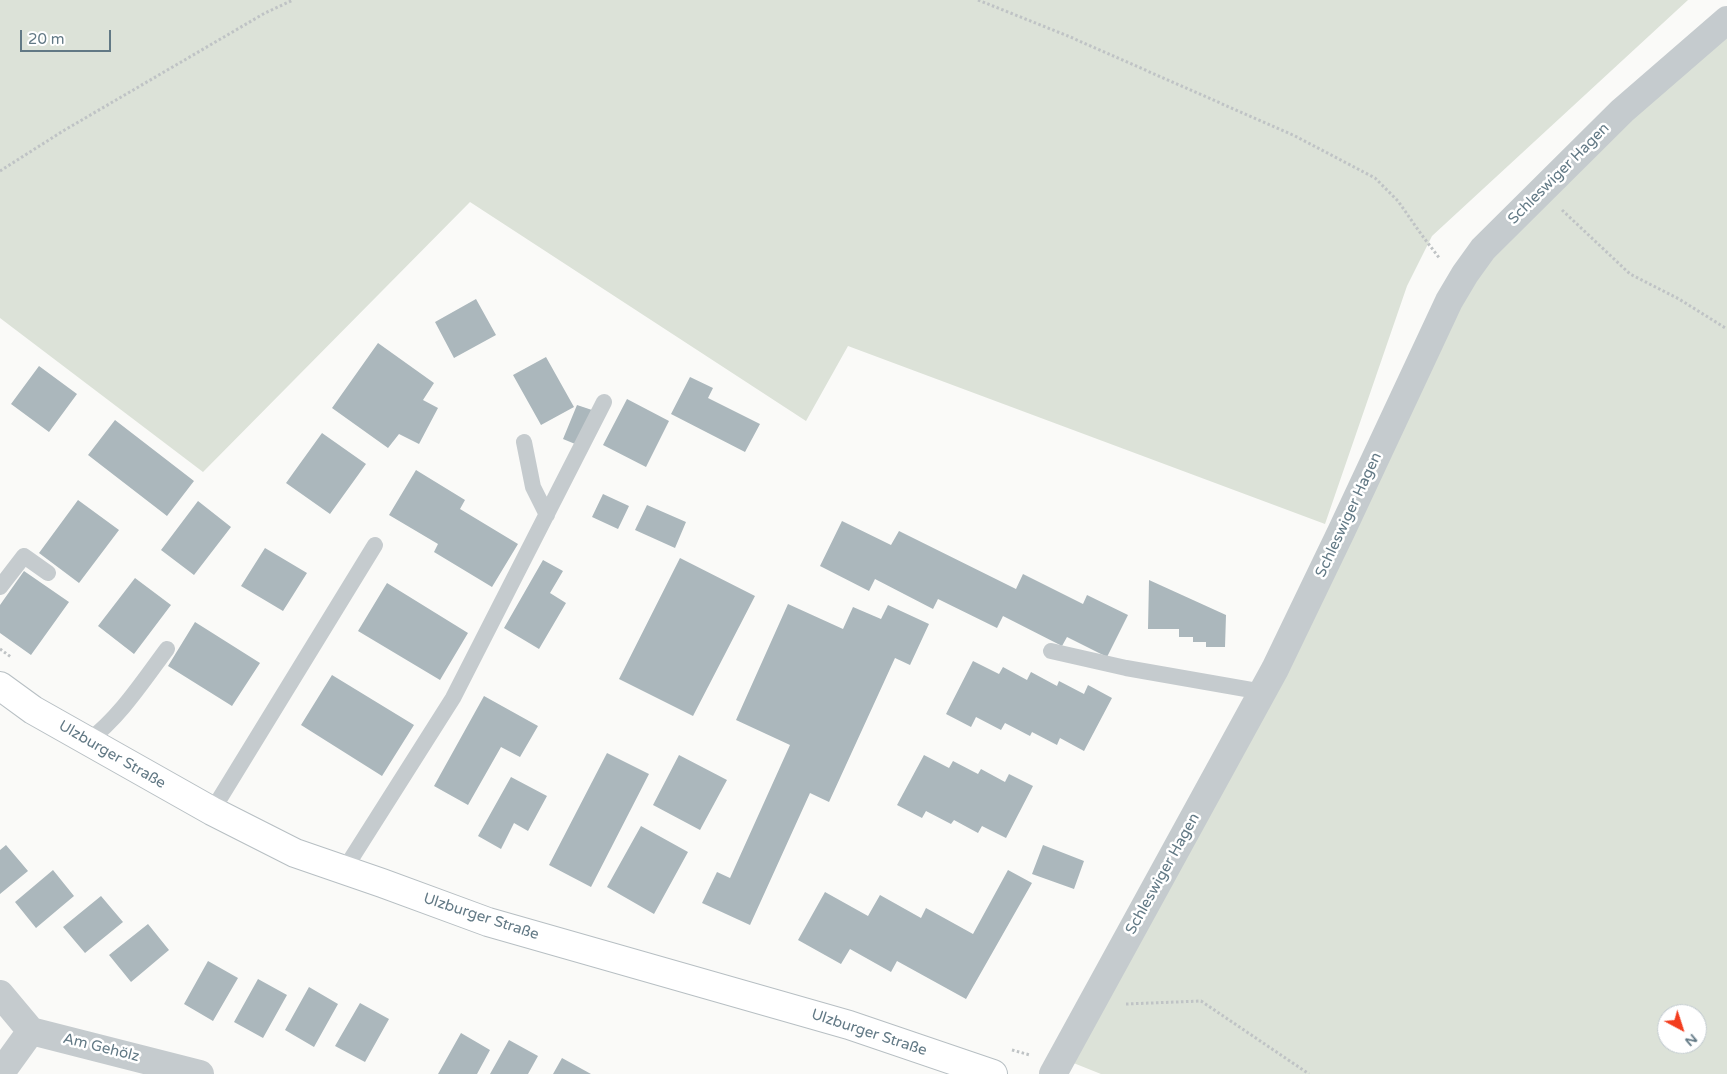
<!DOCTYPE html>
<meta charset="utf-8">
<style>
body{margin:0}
#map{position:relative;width:1727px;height:1074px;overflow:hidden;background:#fafaf8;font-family:"Varela Round",sans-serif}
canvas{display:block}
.north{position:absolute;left:1657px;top:1004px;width:50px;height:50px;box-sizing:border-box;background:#fff;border:1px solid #c0c9ce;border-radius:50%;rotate:140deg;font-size:14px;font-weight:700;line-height:20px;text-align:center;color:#627985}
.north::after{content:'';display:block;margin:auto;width:18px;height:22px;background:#f33d1e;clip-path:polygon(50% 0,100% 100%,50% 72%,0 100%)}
.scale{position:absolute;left:20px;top:30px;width:91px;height:22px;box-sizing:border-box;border:2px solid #627985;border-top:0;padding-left:6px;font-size:15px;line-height:18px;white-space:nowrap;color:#627985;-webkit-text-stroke:4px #fff;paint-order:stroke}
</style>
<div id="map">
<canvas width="1727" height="1074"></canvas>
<div class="north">N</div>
<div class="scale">20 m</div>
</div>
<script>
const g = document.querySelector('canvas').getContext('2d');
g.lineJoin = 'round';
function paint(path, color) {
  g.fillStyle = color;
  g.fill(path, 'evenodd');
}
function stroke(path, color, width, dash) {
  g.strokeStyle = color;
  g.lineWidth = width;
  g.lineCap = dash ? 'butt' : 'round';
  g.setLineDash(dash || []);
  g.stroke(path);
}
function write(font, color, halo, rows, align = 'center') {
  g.font = font + ' "Varela Round",sans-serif';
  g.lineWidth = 5;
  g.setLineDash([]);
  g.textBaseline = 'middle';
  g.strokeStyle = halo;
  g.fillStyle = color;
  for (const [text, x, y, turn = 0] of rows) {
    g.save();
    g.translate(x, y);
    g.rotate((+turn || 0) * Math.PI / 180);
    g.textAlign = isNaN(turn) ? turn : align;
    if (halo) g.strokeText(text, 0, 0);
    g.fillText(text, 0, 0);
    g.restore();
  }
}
const green = new Path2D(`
 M0,0H1688L1432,236L1407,286L1325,524L848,346L806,421L470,202L203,472L0,318Z
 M1727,30V1074H1101L1066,1060L1485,254ZM1667,1014H1697V1044H1667Z`);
const building = new Path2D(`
 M476,299L496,335L454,358L435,322Z
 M378,343L434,383L423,400L438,408L419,444L399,434L388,448L332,408Z
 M546,357L574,407L541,425L513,375Z
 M39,366L77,394L49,432L11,404Z
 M690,377L713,388L708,398L760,424L745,452L671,414Z
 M627,399L669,421L646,467L603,445Z
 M577,405L595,411L580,446L563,439Z
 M115,420L194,481L167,516L88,455Z
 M322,433L366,464L330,514L286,483Z
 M416,470L465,500L460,509L518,544L492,587L434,552L438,544L389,515Z
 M603,494L629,506L618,529L592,517Z
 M78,500L119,530L79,583L39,553Z
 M198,501L231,527L194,575L161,550Z
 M647,505L686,522L675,548L635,530Z
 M842,521L891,545L899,531L1016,589L1023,574L1083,604L1087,595L1128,615L1107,657L1067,637L1062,646L1003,616L997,628L938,599L933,609L875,579L869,591L820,566Z
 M265,548L307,573L283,611L241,586Z
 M680,558L755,596L693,716L619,679Z
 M543,560L563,571L550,593L566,603L539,649L504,628Z
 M24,571L69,602L31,655L0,633V605Z
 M135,578L171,605L134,654L98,626Z
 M1149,580L1226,615L1225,647H1206V642H1193V637H1179V629H1148Z
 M387,583L468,633L440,680L358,631Z
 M788,604L843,629L853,607L881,619L888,605L929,624L910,665L895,658L829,802L810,793L750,925L702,903L717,872L730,878L790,745L736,720Z
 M195,622L260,663L232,706L168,666Z
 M973,661L999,674L1003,667L1027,680L1031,672L1057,686L1059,681L1084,694L1088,685L1112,698L1084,751L1060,738L1057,745L1032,732L1030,736L1005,723L1001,730L976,717L971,727L946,714Z
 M332,675L414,725L382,776L301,725Z
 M484,696L538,726L520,757L501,747L468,805L434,786Z
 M607,753L649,774L591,887L549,865Z
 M679,755L727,780L700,830L653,805Z
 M924,755L949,768L953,761L978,774L981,769L1005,782L1009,774L1033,786L1006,838L982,826L978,833L954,820L951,824L926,811L922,818L897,805Z
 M511,777L547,796L528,831L514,823L501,849L478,836Z
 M641,826L688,852L654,914L607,887Z
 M6,845L28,871L0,894V850Z
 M1043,845L1084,861L1074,889L1032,874Z
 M53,870L74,896L36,928L15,902Z
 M1008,870L1032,883L966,999L897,961L891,972L850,949L841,964L798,940L825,892L868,916L880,895L921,918L926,908L973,934Z
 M101,896L123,922L85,953L63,927Z
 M148,924L169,950L131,982L109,955Z
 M208,961L238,978L213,1021L184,1004Z
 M258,979L287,995L263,1038L234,1022Z
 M309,987L338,1004L314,1047L285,1030Z
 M360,1003L389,1019L365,1062L335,1046Z
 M461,1033L490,1050L477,1074H438Z
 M509,1040L538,1056L528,1074H490Z
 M562,1058L591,1074H553Z`);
const path = new Path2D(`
 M978,0L1068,36L1295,136L1375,178L1398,201L1421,234L1440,259
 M0,171L63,131L265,13L293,0
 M1562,210L1630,274L1679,299L1727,329
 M0,649L11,657
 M1126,1004L1201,1001L1309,1074
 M1012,1050L1030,1055`);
const service = new Path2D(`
 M524,442L533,487L547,515
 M0,587L24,556L48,573
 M1051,651L1126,668L1263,692
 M88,741C120,717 143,681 167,649
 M212,811L375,545
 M346,871L351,859L453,698L604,402`);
const minor = new Path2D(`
 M0,994L31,1031L200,1074
 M0,1074L31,1031
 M1053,1074L1275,669L1341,532L1449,301L1465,274L1483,249L1622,111L1727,20`);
const secondary = new Path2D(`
 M0,686L33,710L212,811L295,853L382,883L488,922L849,1025L993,1074`);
const streetNames = [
 ["Schleswiger Hagen",1559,174,-45],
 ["Schleswiger Hagen",1349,515,-65],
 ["Ulzburger Straße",112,755,30],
 ["Schleswiger Hagen",1163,874,-61],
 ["Ulzburger Straße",481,917,18],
 ["Ulzburger Straße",869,1033,18],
 ["Am Gehölz",101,1048,14]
];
paint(green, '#dce2d8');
paint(building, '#abb7bc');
stroke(secondary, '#b7bfc3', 30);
stroke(path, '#bfc3c5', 3, [2.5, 2.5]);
stroke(service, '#c5cbce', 16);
stroke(minor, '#c5cbce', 28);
stroke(secondary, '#fff', 28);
write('15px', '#627985', '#fff', streetNames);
</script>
